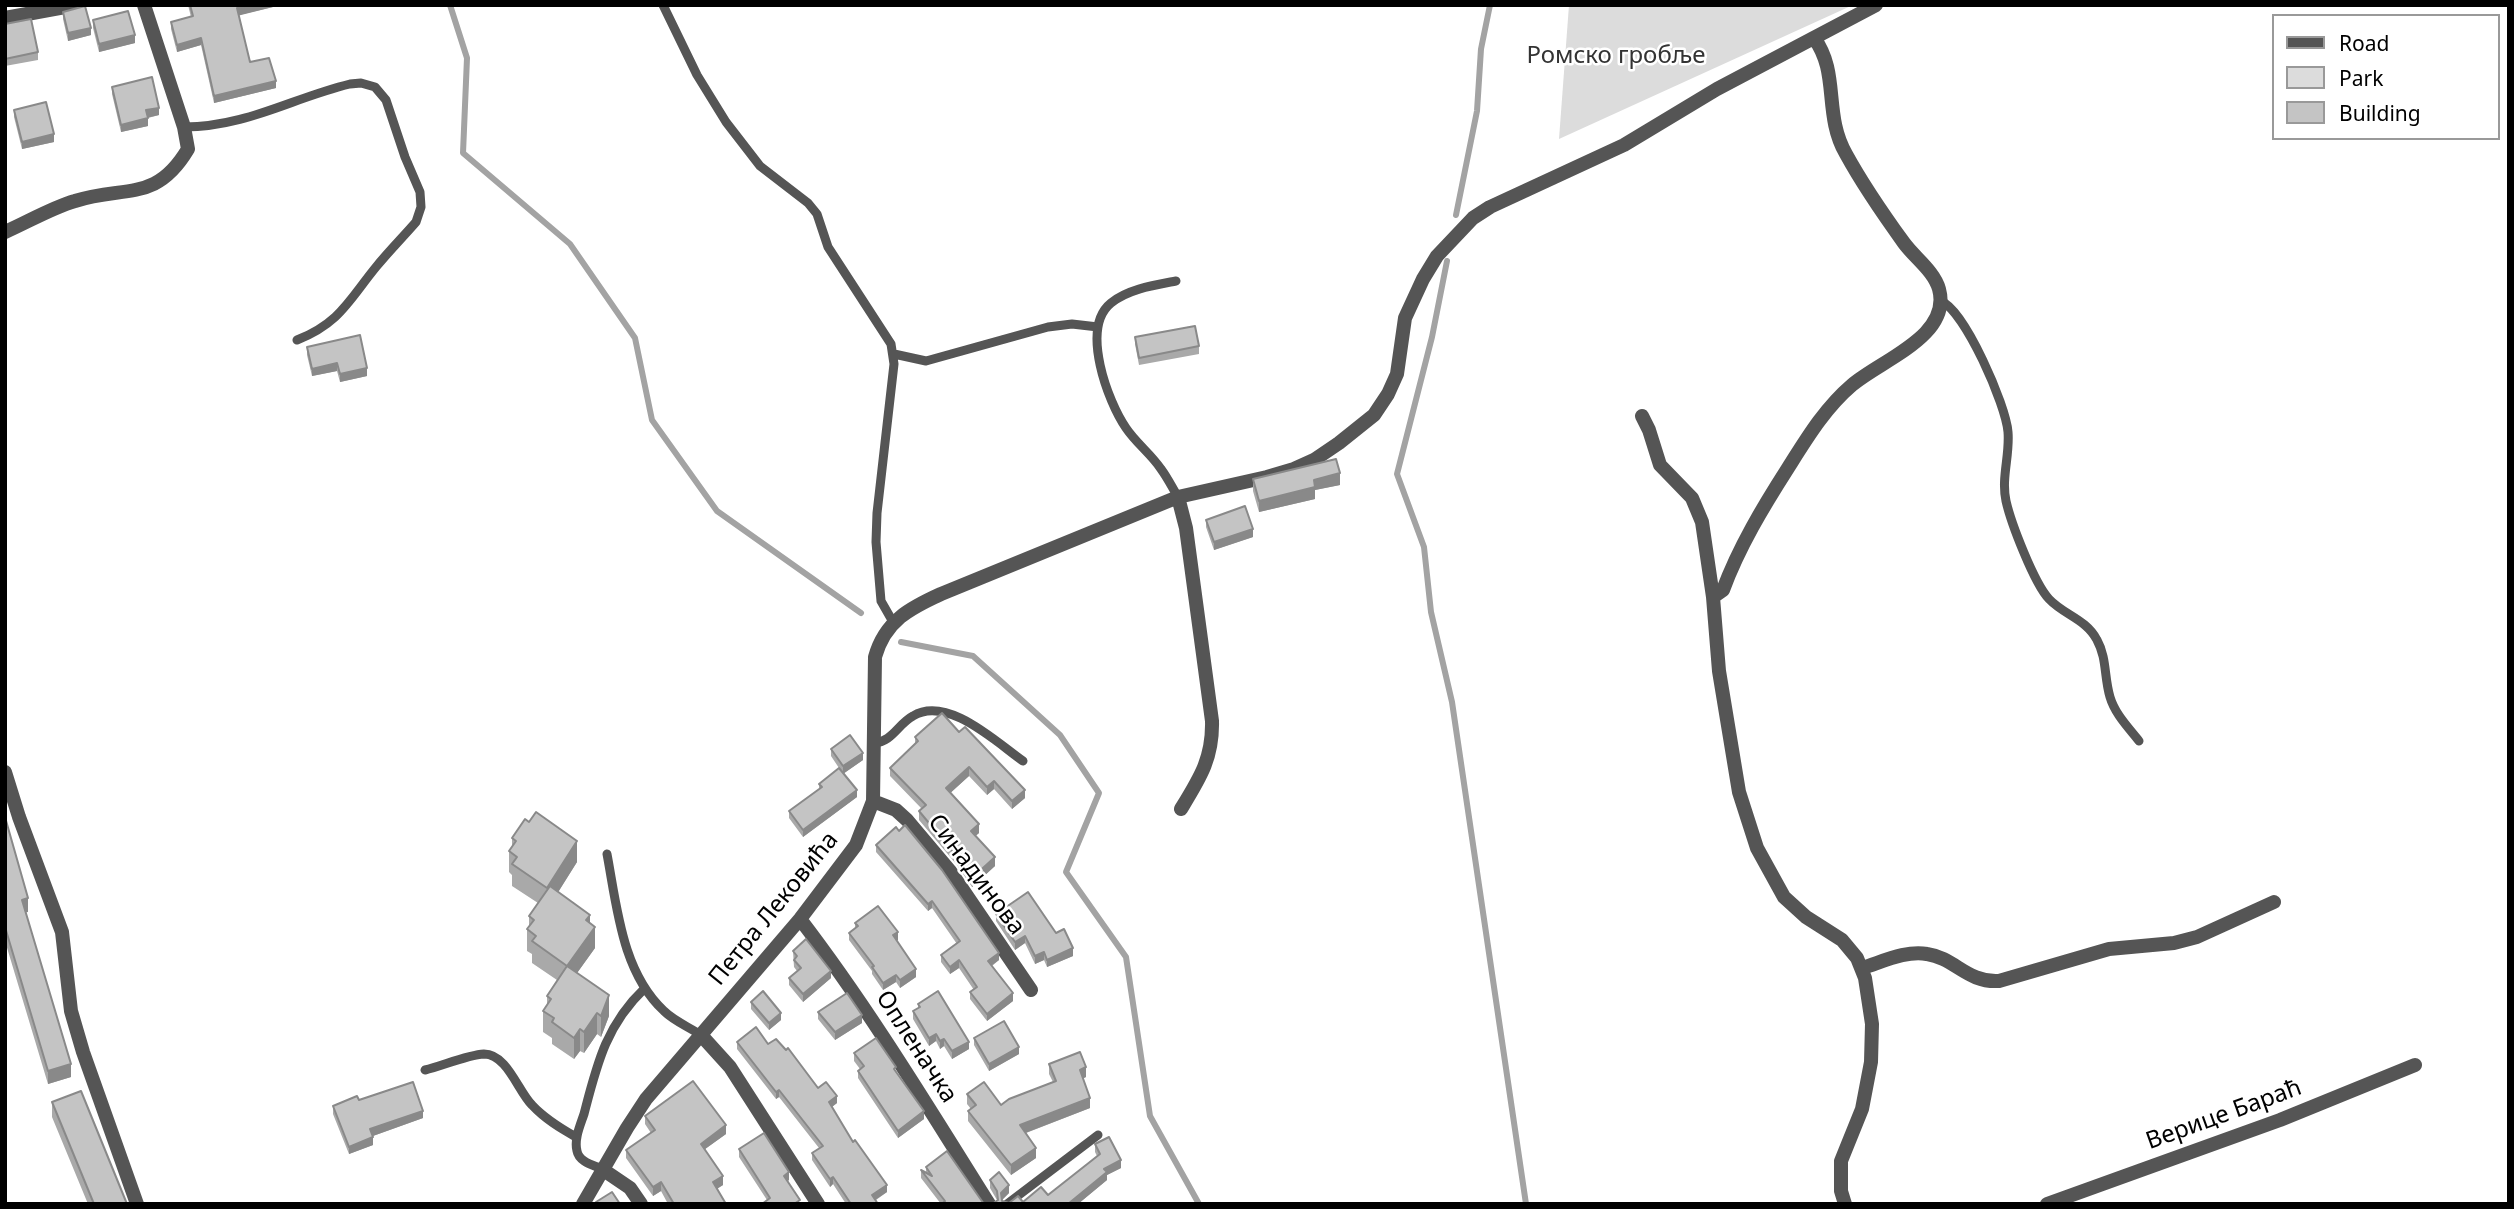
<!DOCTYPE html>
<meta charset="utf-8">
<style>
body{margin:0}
#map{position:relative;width:2514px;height:1209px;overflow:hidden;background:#fff;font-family:"Noto Sans",sans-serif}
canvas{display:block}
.frame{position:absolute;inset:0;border:7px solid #000;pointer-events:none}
.legend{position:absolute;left:2272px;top:14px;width:228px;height:126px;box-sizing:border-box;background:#fff;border:2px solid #999;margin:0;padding:9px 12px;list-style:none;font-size:21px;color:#000}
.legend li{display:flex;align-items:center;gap:14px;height:35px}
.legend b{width:35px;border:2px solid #999}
</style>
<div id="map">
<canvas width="2514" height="1209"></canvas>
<div class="frame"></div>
<ul class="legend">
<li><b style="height:9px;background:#555"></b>Road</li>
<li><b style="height:19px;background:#dcdcdc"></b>Park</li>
<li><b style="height:19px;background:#c4c4c4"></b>Building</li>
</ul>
</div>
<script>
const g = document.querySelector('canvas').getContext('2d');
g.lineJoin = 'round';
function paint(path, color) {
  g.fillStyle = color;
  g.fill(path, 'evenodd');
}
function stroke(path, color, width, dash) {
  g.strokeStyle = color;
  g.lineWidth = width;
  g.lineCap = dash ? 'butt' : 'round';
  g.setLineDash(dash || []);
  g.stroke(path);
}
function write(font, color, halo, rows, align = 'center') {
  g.font = font + ' "Noto Sans",sans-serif';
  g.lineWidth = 5;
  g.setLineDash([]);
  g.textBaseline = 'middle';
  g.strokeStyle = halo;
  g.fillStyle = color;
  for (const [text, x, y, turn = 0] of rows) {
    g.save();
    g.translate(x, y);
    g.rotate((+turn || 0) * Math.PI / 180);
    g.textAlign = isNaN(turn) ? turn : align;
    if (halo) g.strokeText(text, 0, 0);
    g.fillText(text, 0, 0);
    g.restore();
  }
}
const green = new Path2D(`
 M1569,5H1853L1559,139Z`);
const stream = new Path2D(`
 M450,5L467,58L463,153L570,244L635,338L652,420L717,511L861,613
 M1456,215L1477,111L1481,49L1490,5
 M1447,261L1432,337L1397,474L1424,547L1431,612L1452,702L1526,1204
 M901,642L973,656L1060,735L1099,793L1066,872L1126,957L1150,1116L1199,1204`);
const lane = new Path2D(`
 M663,5L697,75L726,122L760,166L808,203L817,214L828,247L891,344L894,364L877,513L876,542L881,601L893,622
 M184,127C246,127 292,98 350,84L361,83L375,87L386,100L405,157L420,192L421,207L416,222C403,237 389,251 376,267C349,300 340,323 297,340
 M1176,281C1155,285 1128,289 1111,303C1080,328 1108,402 1126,428C1136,443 1151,454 1161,469C1167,477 1172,487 1178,497
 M1941,301C1965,311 2006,405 2008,432C2010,455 2001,478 2006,501C2011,523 2034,583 2049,599C2064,615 2086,619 2097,640C2107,658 2104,677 2110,697C2115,714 2128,727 2139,741
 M894,354L926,361L1048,327L1072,324L1098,327
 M874,743C892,742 898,724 913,716C947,695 996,742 1023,761
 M607,854C617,907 622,972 664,1011C674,1021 689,1027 701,1035
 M425,1070C442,1066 467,1055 484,1054C507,1054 518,1091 532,1105C545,1119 560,1128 576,1137
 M602,1169C593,1165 579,1162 577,1151C574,1139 580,1126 584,1114C597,1064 606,1025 645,988
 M1007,1204L1098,1135`);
const street = new Path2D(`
 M5,18L76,5
 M5,232C28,222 51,208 75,201C125,185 156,203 188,149L184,127L144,5
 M1642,416L1649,430L1660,465L1692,498L1702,522L1713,597L1719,671L1739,792L1757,848L1784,897L1806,917L1842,940L1857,958L1865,978L1872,1024L1871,1062L1862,1109L1841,1161V1191L1845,1204
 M1178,497L1186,528L1212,721C1213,758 1200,778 1181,809
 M1713,597L1723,590C1739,547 1763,507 1788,468C1807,438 1825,408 1852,385C1881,360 1952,336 1939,289C1934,271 1915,258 1904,243C1883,214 1863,185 1846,154C1823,114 1840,73 1814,38
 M5,772L19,817L62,932L71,1011L83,1052L137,1204
 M873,801L896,810L907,820L950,871L1031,990
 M800,919C869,1009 928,1107 989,1204
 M1862,968C1882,962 1906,950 1927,954C1955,958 1967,983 1999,981L2109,949L2174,943L2197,937L2274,902
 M701,1035L730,1067L818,1204
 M602,1169L630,1188L641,1204
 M583,1204L627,1128L646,1099L800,919L856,845L873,801L875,657C885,621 910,608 941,594L1178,497L1267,477L1294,469L1314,460L1339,443L1374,415L1388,394L1397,374L1405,318L1423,279L1437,256L1473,218L1490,207L1624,145L1717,89L1876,5
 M2047,1204L2280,1120L2415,1065`);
const wall = new Path2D(`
 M188,5H273V7L239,15L250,62L276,88L214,103L201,45L177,52L171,29V22L191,17Z
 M63,12L91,35L68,41L63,19Z
 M93,20L135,43L99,52L93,28Z
 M5,24L38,52V60L5,66Z
 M112,87L159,115L148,118V126L121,132L112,94Z
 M14,110L54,142L22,149L14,117Z
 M1135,337L1199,346V354L1139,365L1135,344Z
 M307,347L367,376L340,382L337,371L312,376L307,355Z
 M1253,479L1340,485L1315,490V499L1259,512L1253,491Z
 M1206,520L1253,537L1214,550L1206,527Z
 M959,732L1025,798L1012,809L994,789L987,795L969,776L950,793L979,833L975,836L995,866L972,887L957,865L919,820V811L922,809L890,776V768L915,744V737Z
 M831,749L863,760L844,773L857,797L803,837L789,818V811L819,789V784L839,768L831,756Z
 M5,817L28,912H26L71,1077L48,1084L5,941Z
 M512,838L577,862L558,892L590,923L595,948L577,973L609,1016L601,1037L597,1034L584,1053L580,1051L574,1059L552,1044V1038L543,1032V1011L547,1005V996L557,980L532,963V954L527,951V929L529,927V916L538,903L512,886V875L509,872V851L512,847Z
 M876,845L999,960L992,966L1013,1001L987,1021L970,999V992L974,990L959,968L950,974L941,962V955L957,944L932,908L928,911L876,852Z
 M996,914L1073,956L1047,967L1044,960L1035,964L1025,943L1015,950L996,921Z
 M855,923L898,940H897L916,977L900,988L896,982L883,990L872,974V971L849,940V933L855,928Z
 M793,951L831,978L803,1002L789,985V978L797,971L794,967Z
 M751,1002L781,1020L769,1030L751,1009Z
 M918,1004L969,1049L952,1059L944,1046L940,1049L936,1041L929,1046L913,1019V1011L918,1008Z
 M818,1012L862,1023L835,1040L818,1019Z
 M974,1038L1019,1054L989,1071L974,1045Z
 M737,1042L768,1044L837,1103L832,1107L853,1142L887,1192L876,1200L878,1204H846L833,1184L830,1187L812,1160V1153L819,1148L779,1097L776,1099L737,1049Z
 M854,1053L896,1072L924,1119L898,1138L858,1078V1071L860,1069L854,1061Z
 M1049,1064L1086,1077L1083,1078L1090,1108L1026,1133L1036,1158L1011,1175L968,1121V1111L971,1109L967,1104V1094L1001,1105L1053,1082L1049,1074Z
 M359,1100L423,1118L373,1136V1145L349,1154L333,1114V1106Z
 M52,1102L127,1204H88L52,1117Z
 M645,1116L726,1134L705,1149L723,1185L717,1189L726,1204H668L661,1191L653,1196L626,1158V1150L651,1133L645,1124Z
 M1095,1144L1121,1168L1107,1175V1180L1078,1204H992L997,1200L990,1188V1180L1009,1193L1002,1200L1009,1203L1023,1202L1048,1195L1097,1156L1095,1152Z
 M739,1149L789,1180L788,1181L800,1204L767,1200L739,1157Z
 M926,1167L984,1204H941L921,1178V1170L926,1172Z`);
const shadedWall = new Path2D(`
 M251,5H273V7L237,16V8Z
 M91,28V35L68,41V33Z
 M135,35V43L99,52V44Z
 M201,38V45L177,52V45Z
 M276,81V88L214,103V96Z
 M159,108V115L146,118V110Z
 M148,118V126L121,132V125Z
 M54,134V142L22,149V142Z
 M337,363V371L312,376V369Z
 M367,368V376L340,382V374Z
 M1340,473V485L1315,490V499L1259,512V501L1314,480Z
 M1253,529V537L1214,550V542Z
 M863,753V760L843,774V766Z
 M969,767V776L946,797V788Z
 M994,781V789L987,795V787Z
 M857,790V797L803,837V830Z
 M1025,790V798L1012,809V801Z
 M979,824V833L971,840V831Z
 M577,841V862L547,910V888Z
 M995,857V866L972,887V878Z
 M28,898V912L22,913V900Z
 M932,901V908L928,911V904Z
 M590,915V934L595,927V948L567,987V966L586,920Z
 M898,932V940L893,943V935Z
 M1025,936V943L1015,950V942Z
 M1073,948V956L1047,967V960Z
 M1044,952V960L1035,964V956Z
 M999,953V960L988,968V961Z
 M959,960V968L950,974V967Z
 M916,969V977L900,988V980Z
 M831,971V978L803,1002V994Z
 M896,975V982L883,990V983Z
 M1013,993V1001L987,1021V1014Z
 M609,995V1016L601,1037V1016Z
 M597,1013V1034L584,1053V1032Z
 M781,1013V1020L769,1030V1023Z
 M862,1015V1023L835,1040V1032Z
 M580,1029V1051L574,1059V1038Z
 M936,1034V1041L929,1046V1038Z
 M944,1039V1046L940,1049V1041Z
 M969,1042V1049L952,1059V1051Z
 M1019,1047V1054L989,1071V1064Z
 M71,1064V1077L48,1084V1071Z
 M1086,1067V1077L1080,1080V1070Z
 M779,1090V1097L776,1099V1092Z
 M837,1096V1103L829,1109V1102Z
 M1090,1098V1108L1020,1135V1125Z
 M423,1111V1118L370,1137V1129Z
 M924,1111V1119L898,1138V1131Z
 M726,1125V1134L701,1152V1144Z
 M373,1137V1145L349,1154V1147Z
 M1036,1148V1158L1011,1175V1165Z
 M1121,1160V1168L1107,1175V1180L1078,1204H1068L1104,1169Z
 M789,1172V1180L784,1183V1176Z
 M723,1176V1185L713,1191V1182Z
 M833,1177V1184L830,1187V1179Z
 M661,1182V1191L653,1196V1187Z
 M887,1185V1192L872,1202V1195Z
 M1009,1185V1193L1001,1201V1193Z`);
const building = new Path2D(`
 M190,5H251L237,8L250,62L269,58L276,81L214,96L201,38L177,45L171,22L193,16Z
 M85,6L91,28L68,33L63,12Z
 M128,11L135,35L99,44L93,20Z
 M31,19L38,52L5,59V24Z
 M152,77L159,108L146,110L148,118L121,125L112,87Z
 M46,102L54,134L22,142L14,110Z
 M1195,326L1199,346L1139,358L1135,337Z
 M360,335L367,368L340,374L337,363L312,369L307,347Z
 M1336,459L1340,473L1314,480L1315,487L1259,501L1253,479Z
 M1245,506L1253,529L1214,542L1206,520Z
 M942,713L959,732L965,727L1025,790L1012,801L994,781L987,787L969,767L946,788L979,824L971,831L995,857L972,878L957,857L919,811L926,805L890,768L918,741L915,737Z
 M850,735L863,753L843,766L831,749Z
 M839,768L857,790L803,830L789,811L822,787L819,784Z
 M536,812L577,841L547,888L512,864L517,857L509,851L516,841L512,838L525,819L529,822Z
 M5,817L28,898L22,900L71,1064L48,1071L5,927Z
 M905,825L942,870L999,953L988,961L1013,993L987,1014L970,992L977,987L959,960L950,967L941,955L960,941L932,901L928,904L876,845L896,827L899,831Z
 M550,886L590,915L586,920L595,927L567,966L532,941L536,936L527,929L534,920L529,916Z
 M1028,892L1056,933L1064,929L1073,948L1047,960L1044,952L1035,956L1025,936L1015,942L996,914Z
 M878,906L898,932L893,935L916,969L900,980L896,975L883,983L872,967L874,966L849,933L858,926L855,923Z
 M806,939L831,971L803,994L789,978L801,968L794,960L797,956L793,951Z
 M567,966L609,995L601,1016L597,1013L584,1032L580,1029L574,1038L552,1022L554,1018L543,1011L551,999L547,996Z
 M763,991L781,1013L769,1023L751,1002Z
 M938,991L969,1042L952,1051L944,1039L940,1041L936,1034L929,1038L913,1011L920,1007L918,1004Z
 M847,993L862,1015L835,1032L818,1012Z
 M1004,1021L1019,1047L989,1064L974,1038Z
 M756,1027L768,1044L776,1039L786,1050L788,1048L818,1088L826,1082L837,1096L829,1102L853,1142L855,1140L887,1185L872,1195L878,1204H851L833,1177L830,1179L812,1153L823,1146L779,1090L776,1092L737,1042Z
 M876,1038L896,1067L894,1069L924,1111L898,1131L858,1071L864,1066L854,1053Z
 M1080,1052L1086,1067L1080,1070L1090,1098L1020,1125L1036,1148L1011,1165L968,1111L976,1105L967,1094L984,1082L1001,1105L1009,1099L1056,1081L1049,1064Z
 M693,1081L726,1125L701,1144L723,1176L713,1182L726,1204H674L661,1182L653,1187L626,1150L655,1130L645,1116Z
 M413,1082L423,1111L370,1129L373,1137L349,1147L333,1106L357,1096L359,1100Z
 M81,1091L127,1204H94L52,1102Z
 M764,1133L789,1172L784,1176L800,1200L794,1204H762L770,1198L739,1149Z
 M1109,1137L1121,1160L1104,1169L1107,1172L1068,1204H992L998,1200L997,1191L990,1180L999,1172L1009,1185L1001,1193L1002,1201L1009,1203L1018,1196L1023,1202L1041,1187L1048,1195L1100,1154L1095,1144Z
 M947,1151L984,1204H942L945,1201L921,1170L932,1176L926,1167Z
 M612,1192L620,1204H595L596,1202Z`);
const parkNames = [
 ["Ромско гробље",1616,56]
];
const streetNames = [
 ["Синадинова",976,875,53],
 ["Петра Лековића",774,909,-51],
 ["Опленачка",916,1047,57],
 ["Верице Бараћ",2224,1115,-20]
];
paint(green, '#dcdcdc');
stroke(stream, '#a3a3a3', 6);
stroke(lane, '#555', 9);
stroke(street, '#555', 14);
paint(wall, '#a9a9a9');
paint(shadedWall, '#898989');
paint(building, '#c4c4c4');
stroke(building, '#898989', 2);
write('24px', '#333', '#fff', parkNames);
write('24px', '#000', '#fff', streetNames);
</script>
